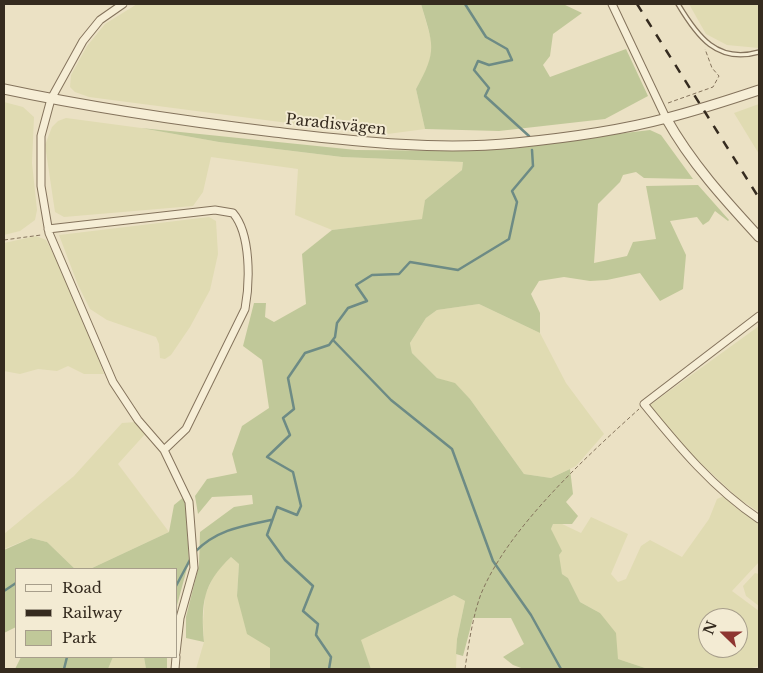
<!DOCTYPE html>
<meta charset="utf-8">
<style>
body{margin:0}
#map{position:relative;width:763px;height:673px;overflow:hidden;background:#ebe1c4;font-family:"Libre Baskerville",serif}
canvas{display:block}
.frame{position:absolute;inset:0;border:5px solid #352b1f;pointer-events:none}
.legend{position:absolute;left:15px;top:568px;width:162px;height:90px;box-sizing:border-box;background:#f3ebd3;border:1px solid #a79e8b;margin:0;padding:6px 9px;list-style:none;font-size:15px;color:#352b1f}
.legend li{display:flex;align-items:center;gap:10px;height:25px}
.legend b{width:25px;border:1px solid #a79e8b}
.north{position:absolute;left:698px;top:608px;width:50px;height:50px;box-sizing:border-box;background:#f3ebd3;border:1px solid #a79e8b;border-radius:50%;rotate:292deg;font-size:14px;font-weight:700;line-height:20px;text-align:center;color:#352b1f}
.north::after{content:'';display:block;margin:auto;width:18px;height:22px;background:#8e3530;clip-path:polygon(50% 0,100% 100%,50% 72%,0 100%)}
</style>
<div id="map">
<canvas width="763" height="673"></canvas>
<div class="frame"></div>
<ul class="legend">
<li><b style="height:6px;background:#f6eed6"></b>Road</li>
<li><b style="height:6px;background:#352b1f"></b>Railway</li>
<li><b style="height:14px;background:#c0c899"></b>Park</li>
</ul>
<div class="north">N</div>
</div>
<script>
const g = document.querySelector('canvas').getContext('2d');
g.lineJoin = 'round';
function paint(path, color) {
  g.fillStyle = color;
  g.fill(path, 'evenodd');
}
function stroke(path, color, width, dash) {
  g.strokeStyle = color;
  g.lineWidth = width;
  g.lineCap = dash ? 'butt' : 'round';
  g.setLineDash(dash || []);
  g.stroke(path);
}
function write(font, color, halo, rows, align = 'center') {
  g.font = font + ' "Libre Baskerville",serif';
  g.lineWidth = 4;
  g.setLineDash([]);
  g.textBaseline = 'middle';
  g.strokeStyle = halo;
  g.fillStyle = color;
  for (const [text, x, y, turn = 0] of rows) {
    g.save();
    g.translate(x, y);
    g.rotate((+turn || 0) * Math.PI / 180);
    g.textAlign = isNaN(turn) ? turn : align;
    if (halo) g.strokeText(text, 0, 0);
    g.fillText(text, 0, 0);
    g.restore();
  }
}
const farmland = new Path2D(`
 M137,4H421L433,46L428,67L416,89L425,129L380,135L89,97L75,92L70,87L71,75L87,46L105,24Z
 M689,4H759V48L727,45L706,34Z
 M4,102L23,107L34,117L32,163L37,210L35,220L20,231L4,235Z
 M759,104V154L734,113Z
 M66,118L141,128L219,142L342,157L463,162L462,170L425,200L423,219L332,230L295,215L298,169L211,157L203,192L193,206L64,217L55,212L45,145L52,127L58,121Z
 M209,217L216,221L218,254L210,290L190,327L171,355L165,359L160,358L159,344L156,337L107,320L90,309L78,285L59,235Z
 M36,236L46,240L72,289L104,374H84L68,366L57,371L38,369L20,374L4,371V243Z
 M479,304L540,333L566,383L604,434L576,466L551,478L524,474L470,399L455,384L437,378L412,353L410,343L426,318L437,310Z
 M759,326V512L739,499L678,442L650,405Z
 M136,422L146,433L118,464L169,532L90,569H75L47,542L31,538L4,549V534L74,476L122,423Z
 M724,496L735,507L759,524V562L732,591L759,611V666L748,669H648L618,659L600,613L580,602L568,578L562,574L551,529L553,524L560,523L581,533L591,517L628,534L611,574L618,582L626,579L641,546L650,540L682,557L709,519L717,499ZM708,618H738V648H708Z
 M231,557L239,564L237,596L271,648L270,669H196L204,642L203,622L205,595L216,571Z
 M755,573L759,574V606L746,596L743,586Z
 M454,595L465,601L457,639L456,669H371L360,640Z
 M113,657H144L146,669H108Z`);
const green = new Path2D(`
 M421,4H563L582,13L553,34L550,56L543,65L550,77L626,49L648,96L605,119L499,131L425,129L416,89C438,50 433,45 421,4Z
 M141,128L356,150L475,151L650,130L661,135L693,179L644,178L636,172L623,175L620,182L598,204L594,263L627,256L633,242L656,239L646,186L698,185L729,220L728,221L715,211L709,221L703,225L697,217L670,221L686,255L683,289L660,301L640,273L607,280L590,281L564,277L539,281L531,294L540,313V333L479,304L437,310L426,318L410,343L412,353L437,378L455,383L470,399L524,474L551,478L570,469L573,494L566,502L578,516L572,524H553L551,529L562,551L559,555L562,574L568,578L580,602L600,613L616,633L618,659L648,669H524L513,665L503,657L524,644L511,618H473L463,656L456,654L457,639L465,601L454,595L361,640L371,669H270V648L247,634L237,596L239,564L231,557C202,584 201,605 204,642L186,638V617L199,565L200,532L234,507L253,504L252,495L212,497L198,514L195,496L207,479L237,473L232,454L242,426L269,408L262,360L243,346L254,303H266L265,317L274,322L306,304L302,254L332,230L422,219L425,200L462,170L463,162L342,157L219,142Z
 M185,496L189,561L176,609V569H90L169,532L174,505Z
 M31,538L47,542L75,569H16V627L4,633V550Z
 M21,657H113L108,669H15Z
 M144,657H167V669H146Z`);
const stream = new Path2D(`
 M465,4L486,37L507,49L512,60L489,65L478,61L474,70L489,88L485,96L529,136
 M333,340L391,400L452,449L493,561L531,615L561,669
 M195,552C216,530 242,526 271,520
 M176,586L192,556
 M4,591L16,583
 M64,669L67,657
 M329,669L331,657L316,635L318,624L303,611L313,586L285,560L267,535L277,507L297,515L301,506L293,472L267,457L290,435L283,418L294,409L288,378L305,353L329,345L335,337L337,323L348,308L367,301L356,285L372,275L399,274L410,262L458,270L509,239L517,202L512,191L533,166L532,150`);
const path = new Path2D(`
 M668,103L713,87L719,76L712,68L705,49
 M4,240L41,235
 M465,669C468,647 473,615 481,594C508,528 586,457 639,409`);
const service = new Path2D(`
 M678,4C697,36 717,64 759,52`);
const minor = new Path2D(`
 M123,4L100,20L83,41L51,99L41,136V186L49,233L113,382L138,420L164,450L189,502L194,568L180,618L176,653
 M612,4L666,118
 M48,229L215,210L233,213C251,234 250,282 245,309L186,429L164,450
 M759,316L644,404C678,446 714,489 759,519
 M175,669L176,657`);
const tertiary = new Path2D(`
 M4,89C93,108 183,121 274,132C354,141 434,151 515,143C566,138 618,131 667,118C698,110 729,100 759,90
 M666,118C691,163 725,200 759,237`);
const rail = new Path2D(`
 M637,4L759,198`);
const streetNames = [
 ["Paradisvägen",336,125,6]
];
paint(farmland, '#e0dbb2');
paint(green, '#c0c899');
stroke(stream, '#6d8b85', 2.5);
stroke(service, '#84735c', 5.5);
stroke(minor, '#84735c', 9);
stroke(tertiary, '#84735c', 11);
stroke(path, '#84735c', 1, [4, 2.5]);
stroke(service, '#f6eed6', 3);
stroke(minor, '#f6eed6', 7);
stroke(tertiary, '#f6eed6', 9);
stroke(rail, '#352b1f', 2.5, [9, 9]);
write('15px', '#352b1f', '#f3ebd3', streetNames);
</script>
